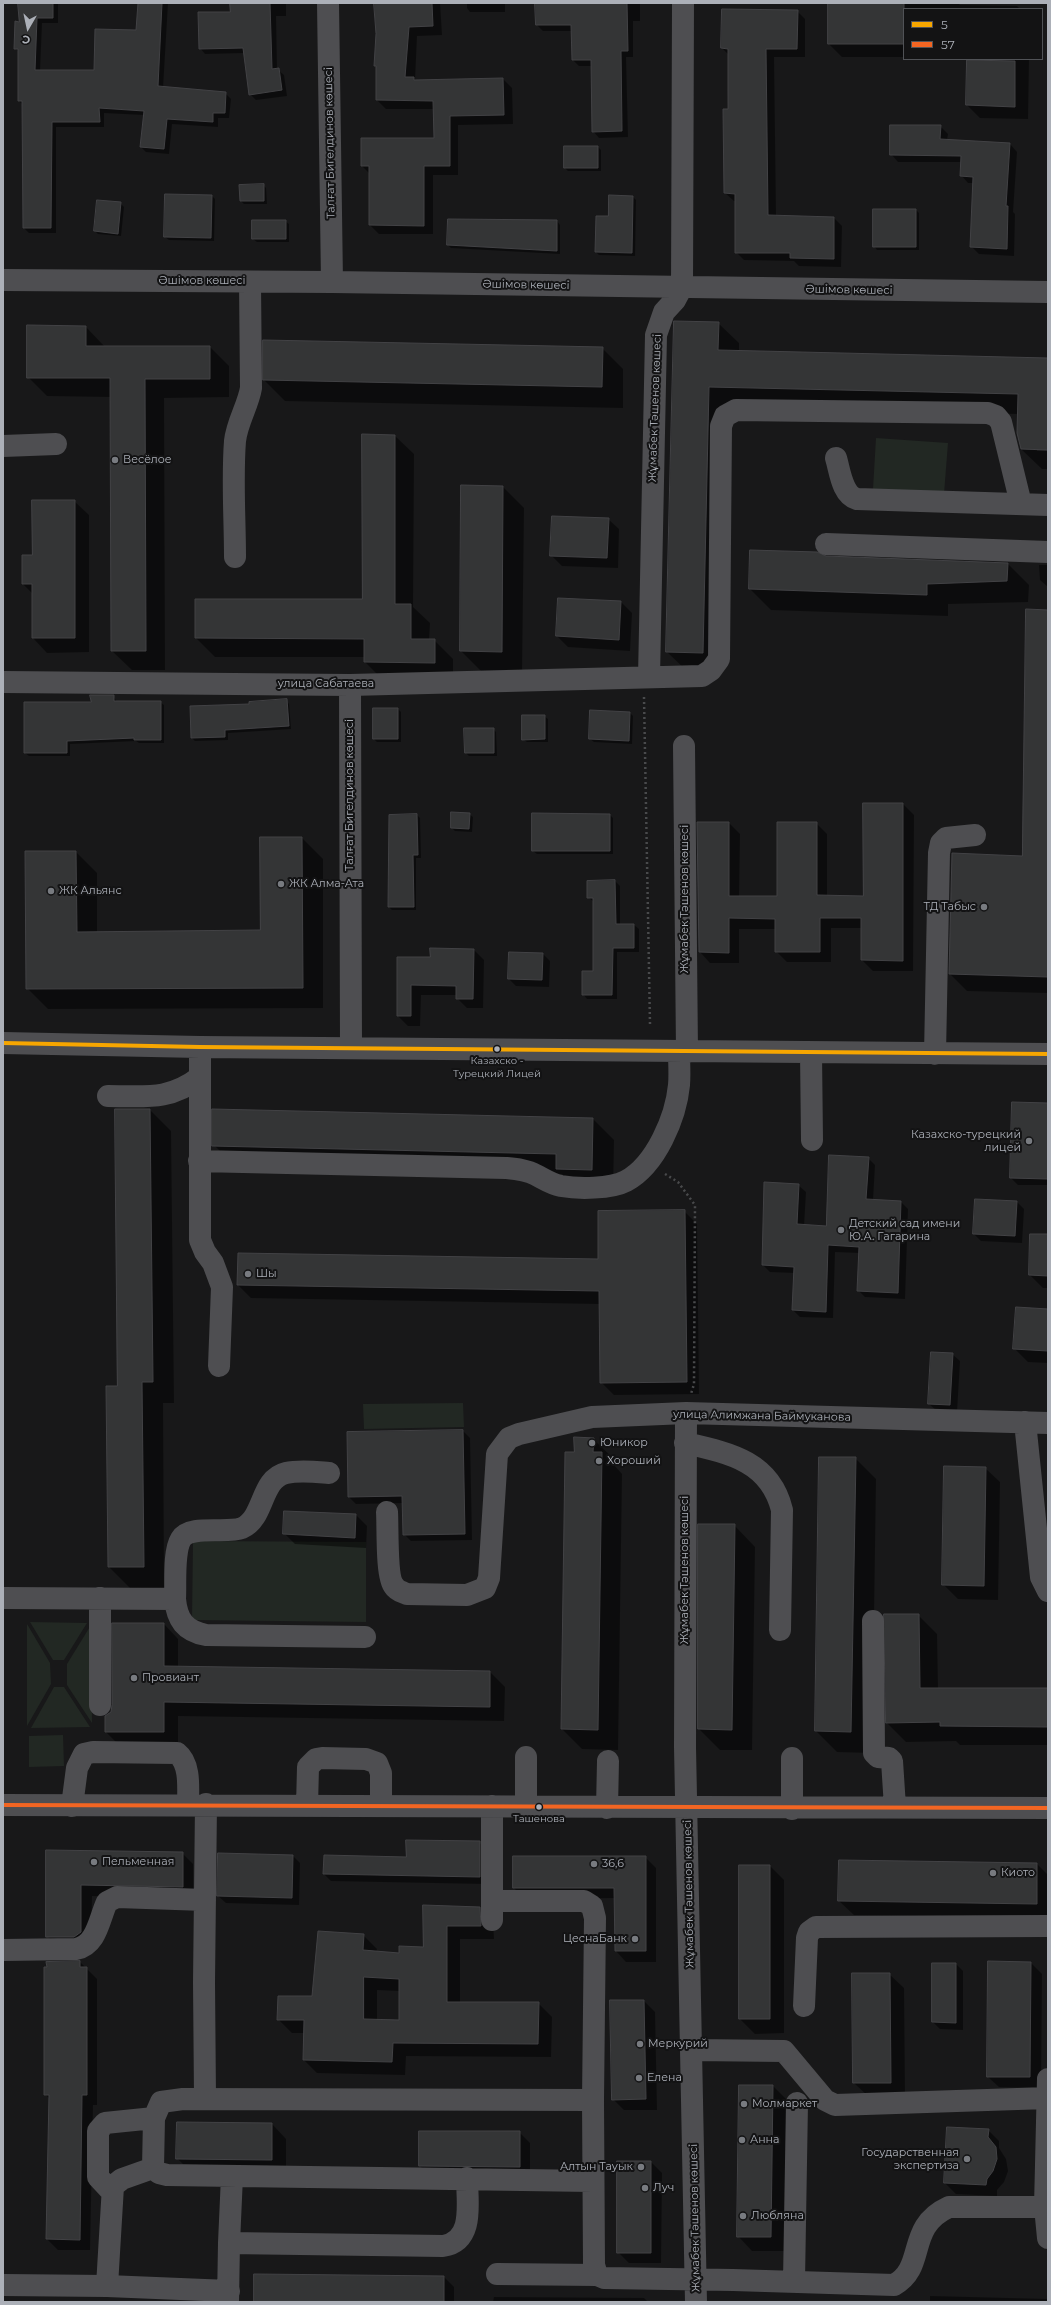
<!DOCTYPE html>
<meta charset="utf-8">
<style>
body{margin:0}
#map{position:relative;width:1051px;height:2305px;overflow:hidden;background:#181819;font-family:Montserrat,sans-serif}
canvas{display:block}
.frame{position:absolute;inset:0;border:4px solid #acb0b8;pointer-events:none}
.legend{position:absolute;left:903px;top:8px;width:140px;height:52px;box-sizing:border-box;background:#131314;border:1px solid #505256;margin:0;padding:5px 7px;list-style:none;font-size:12px;color:#acb0b8}
.legend li{display:flex;align-items:center;gap:8px;height:20px}
.legend b{width:20px;border:1px solid #505256}
.north{position:absolute;left:8px;top:8px;width:40px;height:40px;-webkit-text-stroke:3px #131314;paint-order:stroke;rotate:189deg;font-size:11px;font-weight:700;line-height:16px;text-align:center;color:#acb0b8}
.north::after{content:'';display:block;margin:auto;width:14px;height:18px;background:#acb0b8;clip-path:polygon(50% 0,100% 100%,50% 72%,0 100%)}
</style>
<div id="map">
<canvas width="1051" height="2305"></canvas>
<div class="frame"></div>
<ul class="legend">
<li><b style="height:5px;background:#f7a600"></b>5</li>
<li><b style="height:5px;background:#f26522"></b>57</li>
</ul>
<div class="north">С</div>
</div>
<script>
const g = document.querySelector('canvas').getContext('2d');
g.lineJoin = 'round';
function paint(path, color) {
  g.fillStyle = color;
  g.fill(path, 'evenodd');
}
function stroke(path, color, width, dash) {
  g.strokeStyle = color;
  g.lineWidth = width;
  g.lineCap = dash ? 'butt' : 'round';
  g.setLineDash(dash || []);
  g.stroke(path);
}
function write(font, color, halo, rows, align = 'center') {
  g.font = font + ' Montserrat,sans-serif';
  g.lineWidth = 4;
  g.setLineDash([]);
  g.textBaseline = 'middle';
  g.strokeStyle = halo;
  g.fillStyle = color;
  for (const [text, x, y, turn = 0] of rows) {
    g.save();
    g.translate(x, y);
    g.rotate((+turn || 0) * Math.PI / 180);
    g.textAlign = isNaN(turn) ? turn : align;
    if (halo) g.strokeText(text, 0, 0);
    g.fillText(text, 0, 0);
    g.restore();
  }
}
const green = new Path2D(`
 M876,438L948,443L944,494L873,489Z
 M463,1403L464,1427L364,1429L363,1404Z
 M193,1541L366,1542V1622L192,1620Z
 M30,1622L87,1623L64,1660H53Z
 M27,1624L50,1663L51,1684L27,1726Z
 M91,1625L92,1723L67,1685V1664Z
 M54,1687H64L90,1727L31,1728Z
 M63,1735L64,1766L29,1767V1736Z`);
const shadow = new Path2D(`
 M19,3H58V23H42L40,71H95L137,32L139,3H168L163,88L225,93L231,99L229,118H218V127L172,124L169,154L146,152L141,147L144,115L104,113V127H56V233H29L24,228L23,105L19,101V52L15,48L20,23Z
 M231,3H286V16H276L277,69L284,75L287,96L256,100L250,94L244,53L205,54L200,48L231,13Z
 M375,3H440L442,35L417,36L415,80L503,79L512,88L513,124L458,125V175H433V234H379L370,225V174L362,166L435,139L434,109H386L377,100V68L375,66L377,34Z
 M467,3H505V12H470L467,8Z
 M536,3H640V21H633V57H626L628,137L599,138L593,131L592,66H579L573,60L572,31H543L537,25Z
 M829,3H958L960,5L1017,6L1020,9H904V57H842L829,44Z
 M797,11L805,19V57H774L776,216L834,218L842,226L841,267L799,266L794,261L744,260L736,252V201H734L725,193L729,55L722,48Z
 M967,59H1029L1028,119L980,118L967,105Z
 M940,126L948,134L947,140L1010,144L1017,152L1013,212L1015,214L1014,256L979,254L972,247L974,183H968L961,175L962,162H898L891,154Z
 M598,147L601,150V171H568L565,168Z
 M263,185L266,188L267,204H244L241,201Z
 M212,196L215,199L214,241L169,240L165,237Z
 M633,197L636,200L635,256L599,255L596,252L609,217Z
 M120,203L124,207L121,236L98,234L95,231Z
 M916,210L919,213V250H877L874,246Z
 M285,221L289,224V242H257L253,239Z
 M557,221L560,225V254L451,248L448,245Z
 M718,323L739,343V352L1048,359V449H1037V451H1048V469H1042L1021,449L1018,414L729,407L723,673L688,672L667,652Z
 M28,326L86,327L105,347H210L229,366V397L164,398L165,670H132L112,651L111,397L47,396L28,377Z
 M602,348L623,369V408L285,401L264,380Z
 M395,436L414,454L413,607L430,623L429,640H434L453,659V681H384L365,662V657H215L196,638L363,600Z
 M503,487L524,508L522,672H482L461,651Z
 M74,501L89,515V652L47,653L33,638V594L23,584L33,556Z
 M608,519L619,529L618,568L562,566L551,555Z
 M1008,564L1029,585L1028,602L948,604V616L771,610L750,589Z
 M1039,565H1048V587L1040,580Z
 M559,599L621,602L632,613L630,651L568,647L557,636Z
 M1048,611V993L967,991L950,974L1023,857Z
 M113,696L117,702H160L164,705V743H139L136,741L70,744V756H29L25,753L92,703Z
 M286,700L289,704L291,729L228,733V740L195,741L192,738L250,705Z
 M398,709L401,712V742H377L374,739Z
 M591,711L630,713L633,716L632,744L594,742L590,739Z
 M544,716L548,719V742H527L523,739Z
 M493,729L496,732L497,756H469L466,753Z
 M864,804H903L914,815L913,971H873L862,960V928H831V962H787L776,951V929H739V963H710L700,952L729,823L740,834L739,897H778L816,823L827,834V897H864Z
 M469,814L473,817L472,832L455,831L452,828Z
 M533,814L610,815L613,818V854H537L533,851Z
 M417,815L420,818L421,858H416V910H392L389,907L388,875H391Z
 M302,838L323,859V1008L48,1009L27,988L76,852L97,873V933L261,931Z
 M615,881L620,886V925H634L639,929V952H617V999H587L583,994L594,972V902L588,897Z
 M474,950L484,960L483,1008H467L457,998V995H421L420,1026H408L398,1016V958H431Z
 M543,954L550,961L549,987L516,986L509,979Z
 M1048,1104V1185H1018L1011,1178Z
 M150,1110L171,1131L174,1403H163L164,1587L130,1588L109,1567L118,1387Z
 M593,1119L614,1140L613,1190L578,1189L562,1174L235,1166L214,1145Z
 M868,1158L875,1165L873,1200L901,1202L908,1209L905,1299L865,1297L858,1290L860,1253L835,1252L833,1318L800,1317L793,1310L795,1273L770,1272L763,1265L798,1185L806,1192L804,1226L827,1227Z
 M976,1200L1017,1202L1024,1209L1022,1243L981,1241L974,1234Z
 M684,1211L697,1224L699,1394L614,1395L601,1382L600,1304L251,1298L238,1285L239,1254L599,1260Z
 M1048,1235V1288H1043L1030,1275Z
 M1048,1310V1363L1028,1362L1014,1348Z
 M952,1354L960,1361L957,1412L937,1411L929,1404Z
 M463,1431L470,1438L472,1540L411,1541L404,1534V1503L356,1504L349,1497L348,1433Z
 M593,1439L614,1459V1465L622,1474L618,1750L582,1749L562,1729L575,1453Z
 M855,1458L876,1479L872,1753L837,1752L816,1731Z
 M985,1468L1000,1482L998,1600L958,1599L943,1584Z
 M285,1512L356,1515L367,1526L366,1548L295,1544L284,1533Z
 M734,1525L755,1547L752,1750H720L699,1729Z
 M918,1615L937,1634L938,1689H1048V1745H960L956,1741L906,1742L887,1723Z
 M164,1624L178,1639V1667L490,1672L505,1687L504,1721L178,1716V1746H120L106,1732L111,1712Z
 M479,1842L486,1850V1884L331,1881L324,1874Z
 M47,1852L182,1853L193,1864V1897L92,1896L91,1943L58,1947L47,1936Z
 M293,1856L300,1863L299,1905L226,1903L218,1896Z
 M514,1857H645L656,1868V1962H626L616,1951L615,1898L525,1899L514,1888Z
 M840,1861L1037,1864L1048,1875V1918L854,1915L839,1901Z
 M740,1866H770L784,1880V2033L755,2034L740,2019Z
 M424,1906L479,1908L493,1922L494,1939H460V2003H538L552,2017L551,2057L406,2056L405,2075L317,2073L304,2060V2033H292L278,2019L313,1998L363,1935L377,1949L376,1952L400,1954L424,1948ZM377,1990L400,1991V2021L377,2020Z
 M80,1962L97,1979V2105H93L90,2250H58L47,2239L50,2099L45,2094L47,1963Z
 M1031,1963L1042,1974L1041,2088L999,2087L988,2077Z
 M933,1964H956L963,1971V2030L940,2029L933,2022Z
 M889,1974L904,1988L905,2097H869L854,2083Z
 M611,2001H644L655,2012L657,2110H624L613,2099Z
 M773,2086L787,2100L785,2251H752L738,2236Z
 M272,2124L286,2139V2174L192,2173L177,2158Z
 M988,2130L999,2141V2148L1006,2159L1008,2171L1004,2182L997,2190V2196L956,2194L945,2183Z
 M519,2132L530,2143V2178L431,2177L420,2166Z
 M651,2162L662,2173L661,2263H629L618,2252Z
 M444,2277L454,2287V2302H255Z
 M930,2296L1048,2299V2302H930Z
 M494,2297L644,2298L648,2302H493Z`);
const building = new Path2D(`
 M18,3H53V18H37L35,70H94L95,29L136,30L138,3H162L158,86L226,92L225,113H213V122L167,119L164,149L140,147L144,111L99,108L100,122H52L51,228H23L22,101H18V49H14L15,21L19,22Z
 M230,3H270L272,69L279,68L282,90L249,95L243,48L199,49L198,12H230Z
 M374,3H432L433,26L409,27L405,77H414V80L503,78L504,115L450,116V166H424V226L369,225V166H361V138H434L433,101L376,100V66H374L376,34Z
 M535,3H627L628,51H621L622,131L592,132L591,60H572L571,25H536Z
 M828,3H904V44H828Z
 M722,9L798,10L797,49H766L768,215L834,217V259L790,258V253H735V194L724,193L723,109H728V49L721,48Z
 M967,60L1015,61V107L966,105Z
 M890,125H941L940,139L1010,143L1006,206H1008L1007,249L970,247L973,177L960,176L961,156L890,155Z
 M564,146H598V168H564Z
 M264,184V201H240L239,185Z
 M165,194L212,195L211,238L164,237Z
 M609,195L633,196L632,253L595,252L596,216H608Z
 M97,200L121,202L118,234L94,231Z
 M873,209H916V247H873Z
 M448,219L557,220V251L447,245Z
 M252,220H286V239H252Z
 M674,321L719,322L718,350L1048,358V450L1021,449L1017,433L1018,394L709,387L703,653L666,652Z
 M27,325L86,326V346H210V379H145L146,651H111L110,378H27Z
 M263,340L603,347L602,387L263,380Z
 M362,434L395,435V604H411V639H435V663L364,662V639L195,638V599H362Z
 M461,485L503,486L502,652L460,651Z
 M32,500H75V638H32V584H22V555H32Z
 M552,516L609,518L607,558L550,556Z
 M750,550L817,552L826,556L1008,563L1007,581L927,584V595L749,589Z
 M558,598L621,601L619,640L556,636Z
 M1026,609L1048,610V977L949,974L952,853L1022,856Z
 M90,695H114V701H161V740H134V738L67,741V753H24V702H91Z
 M287,699L289,726L225,730V737L191,738L190,706L249,704V702Z
 M373,708H398V739H373Z
 M590,710L630,712L629,741L589,739Z
 M522,715H545V739L522,740Z
 M464,728H494V753H465Z
 M863,803H903V961L861,960V918H820V952H775V919L729,918V953L699,952L697,822H729V896H777V822H817V895L863,896Z
 M451,812L470,813L469,829L451,828Z
 M532,813L610,814V851H532Z
 M417,814L418,855H413L414,907H388L389,815Z
 M260,837H302L303,988L26,989L25,851H76L77,932L260,930Z
 M615,880L616,924H634V948H613L612,995H582V971H593V898H587V881Z
 M430,948L474,949L473,999H456V986L411,985V1016H397V957H430Z
 M509,952L543,953L542,980L508,979Z
 M1012,1102L1048,1103V1179L1010,1178Z
 M115,1109H150L153,1382H142L144,1567H108L106,1386H117Z
 M212,1109L593,1118L592,1170L556,1169V1154L212,1146Z
 M829,1155L869,1157L866,1199L901,1201L898,1293L857,1291L859,1247L828,1245L826,1312L792,1310L794,1267L762,1265L764,1182L799,1184L797,1224L826,1226Z
 M975,1199L1017,1201L1015,1236L973,1234Z
 M685,1210L687,1382L600,1383L599,1291L237,1285L238,1253L598,1259V1211Z
 M1030,1234H1048V1276L1029,1275Z
 M1016,1307L1048,1309V1351L1013,1349Z
 M931,1352L953,1353L950,1405L928,1404Z
 M463,1430L465,1534L403,1535L402,1496L348,1497L347,1432Z
 M574,1437L594,1438L593,1452H602L598,1730L561,1729L565,1452H574Z
 M819,1457H856L851,1732L815,1731Z
 M944,1466L986,1467L984,1586L942,1585Z
 M284,1511L356,1514L355,1538L283,1534Z
 M698,1524H735L732,1730L698,1729Z
 M884,1614H919L920,1688H1048V1727L940,1726V1722L886,1723Z
 M112,1623H164V1666L490,1671V1707L164,1702V1732H105V1716L111,1712L112,1705Z
 M406,1840L480,1841V1877L323,1874L324,1855L406,1857Z
 M46,1850L183,1852V1887L81,1885V1932L74,1937H46Z
 M218,1853L293,1855L292,1898L217,1896Z
 M513,1856H646V1951H615L614,1888H513Z
 M839,1860L1037,1863V1904L838,1901Z
 M739,1865H770V2019H739Z
 M423,1905L480,1907L481,1926H447V2002H539L538,2044L393,2043L392,2062L303,2060L304,2020H277L278,1996H312L318,1931L364,1934L363,1950L399,1953V1946L423,1947ZM364,1977L399,1979V2020L364,2019Z
 M80,1961V1967H87V2095H82L80,2240L46,2239L49,2095H44V1967H47L46,1962Z
 M988,1961L1031,1962L1030,2077H987Z
 M932,1963H956V2023L932,2022Z
 M852,1973H890L891,2083H853Z
 M610,2000H644L646,2099L612,2100Z
 M739,2085H773L771,2237H737Z
 M177,2122L272,2123V2160L176,2159Z
 M947,2127L989,2129L988,2137L996,2147L997,2159L993,2171L987,2179L986,2185L944,2183Z
 M419,2131H520V2167L419,2166Z
 M617,2161H651V2253H617Z
 M254,2274L444,2276V2302H254Z`);
const path = new Path2D(`
 M644,697L650,1024
 M665,1174L678,1182L695,1205L694,1384L691,1394`);
const minor = new Path2D(`
 M328,3L332,282
 M3,280L332,282L1048,292
 M3,446L56,444
 M836,458C840,471 842,495 857,499L1048,505
 M826,544L1048,552
 M235,557C235,519 232,479 235,441C237,422 248,406 251,388L250,282
 M649,677L656,335L664,312L675,300L682,287L683,3
 M3,682L350,685L702,676L711,670L719,659L721,426L725,416L736,410L988,413L996,416L1001,422L1021,504
 M350,685L351,1048
 M684,746L687,1052
 M3,1043L200,1047L1048,1054
 M200,1047V1240L205,1252L213,1263L222,1287L219,1366
 M811,1053L812,1140
 M935,1054L939,853L941,843L946,838L975,835
 M108,1096C145,1096 169,1101 200,1077
 M199,1161L506,1168C516,1169 527,1170 536,1175C544,1179 551,1184 561,1186C578,1189 611,1189 626,1181C656,1165 676,1117 679,1085C680,1074 679,1063 679,1052
 M686,1413L685,1747L696,2302
 M1025,1422L1041,1577L1048,1591
 M685,1443C729,1453 770,1461 782,1510L780,1630
 M387,1512C388,1526 386,1577 394,1586C397,1591 402,1592 407,1594L467,1595L485,1588L489,1578L497,1454L509,1438L519,1434L592,1417L686,1413L1048,1423
 M3,1598L175,1599C176,1584 173,1552 181,1539C190,1524 226,1534 242,1528C265,1518 260,1479 286,1473C300,1470 316,1472 329,1473
 M175,1599C177,1620 185,1631 206,1635L365,1637
 M873,1621L874,1753L878,1757L889,1758L892,1761L895,1807
 M100,1705V1598
 M3,1805L1048,1808
 M72,1806L77,1768L84,1754L93,1752L177,1753C191,1764 188,1789 188,1805
 M307,1806L308,1767L316,1759L322,1758L366,1759L377,1763L381,1773V1806
 M526,1806V1757
 M607,1808L608,1761
 M792,1809V1758
 M492,1901H584L592,1906L595,1918L593,2100
 M492,1920V1806
 M3,1950L76,1949C97,1945 99,1919 107,1902L117,1897L205,1900
 M804,2006L807,1938L809,1932L816,1927L1048,1926
 M693,2050L784,2051L825,2100L835,2105L1048,2098
 M1048,2079L1045,2207L1048,2238
 M205,2098L204,1982L206,1804
 M593,2181L167,2175L159,2173L153,2168L154,2118L161,2102L183,2099L593,2100L594,2265L597,2275L604,2278L733,2280L894,2285C927,2267 905,2227 949,2207H1045
 M111,2191L98,2177V2131L105,2123L154,2118
 M229,2243L232,2176
 M497,2274L597,2275
 M794,2281L797,2103
 M3,2285L107,2286L229,2291
 M107,2286L113,2186L122,2179L153,2168
 M228,2302L229,2243L443,2246C475,2241 467,2202 467,2178`);
const bus1 = new Path2D(`
 M3,1043L200,1047L1048,1054`);
const bus2 = new Path2D(`
 M3,1805L1048,1808`);
const markers = [
 [115,460,4,"#787b80"],
 [281,884,4,"#787b80"],
 [51,891,4,"#787b80"],
 [984,907,4,"#787b80"],
 [497,1049,3.5,"#acb0b8"],
 [1029,1141,4,"#787b80"],
 [841,1230,4,"#787b80"],
 [248,1274,4,"#787b80"],
 [592,1443,4,"#787b80"],
 [599,1461,4,"#787b80"],
 [134,1678,4,"#787b80"],
 [539,1807,3.5,"#acb0b8"],
 [94,1862,4,"#787b80"],
 [594,1864,4,"#787b80"],
 [993,1873,4,"#787b80"],
 [635,1939,4,"#787b80"],
 [640,2044,4,"#787b80"],
 [639,2078,4,"#787b80"],
 [744,2104,4,"#787b80"],
 [742,2140,4,"#787b80"],
 [967,2159,4,"#787b80"],
 [641,2167,4,"#787b80"],
 [645,2188,4,"#787b80"],
 [743,2216,4,"#787b80"]
];
const busNames = [
 ["Казахско -",497,1061],
 ["Турецкий Лицей",497,1074],
 ["Ташенова",539,1819]
];
const streetNames = [
 ["Талғат Бигелдинов көшесі",330,143,-91],
 ["Әшімов көшесі",202,281],
 ["Әшімов көшесі",526,285,1],
 ["Әшімов көшесі",849,290,1],
 ["Жұмабек Тәшенов көшесі",655,408,-88],
 ["улица Сабатаева",326,684],
 ["Талғат Бигелдинов көшесі",350,795,-90],
 ["Жұмабек Тәшенов көшесі",685,899,-90],
 ["улица Алимжана Баймуканова",762,1416,1],
 ["Жұмабек Тәшенов көшесі",685,1570,-90],
 ["Жұмабек Тәшенов көшесі",689,1894,-91],
 ["Жұмабек Тәшенов көшесі",695,2218,-91]
];
const poiNames = [
 ["Весёлое",123,460],
 ["ЖК Алма-Ата",289,884],
 ["ЖК Альянс",59,891],
 ["ТД Табыс",976,907,"right"],
 ["Казахско-турецкий",1021,1135,"right"],
 ["лицей",1021,1148,"right"],
 ["Детский сад имени",849,1224],
 ["Ю.А. Гагарина",849,1237],
 ["Шы",256,1274],
 ["Юникор",600,1443],
 ["Хороший",607,1461],
 ["Провиант",142,1678],
 ["Пельменная",102,1862],
 ["36,6",602,1864],
 ["Киото",1001,1873],
 ["ЦеснаБанк",627,1939,"right"],
 ["Меркурий",648,2044],
 ["Елена",647,2078],
 ["Молмаркет",752,2104],
 ["Анна",750,2140],
 ["Государственная",959,2153,"right"],
 ["экспертиза",959,2166,"right"],
 ["Алтын Тауык",633,2167,"right"],
 ["Луч",653,2188],
 ["Любляна",751,2216]
];
paint(green, '#222823');
paint(shadow, '#0007');
paint(building, '#343536');
stroke(building, '#424245', 1);
stroke(path, '#494a4c', 2.5, [2, 3]);
stroke(minor, '#4e4e51', 22);
stroke(bus1, '#f7a600', 4);
stroke(bus2, '#f26522', 4);
for (const [x, y, r, color] of markers) {
  const dot = new Path2D();
  dot.arc(x, y, r, 0, 2 * Math.PI);
  g.fillStyle = color;
  g.fill(dot);
  stroke(dot, '#131314', 1.5);
}
write('10px', '#acb0b8', '#131314', busNames);
write('11px', '#acb0b8', '#131314', streetNames);
write('11px', '#acb0b8', '#131314', poiNames, 'left');
</script>
